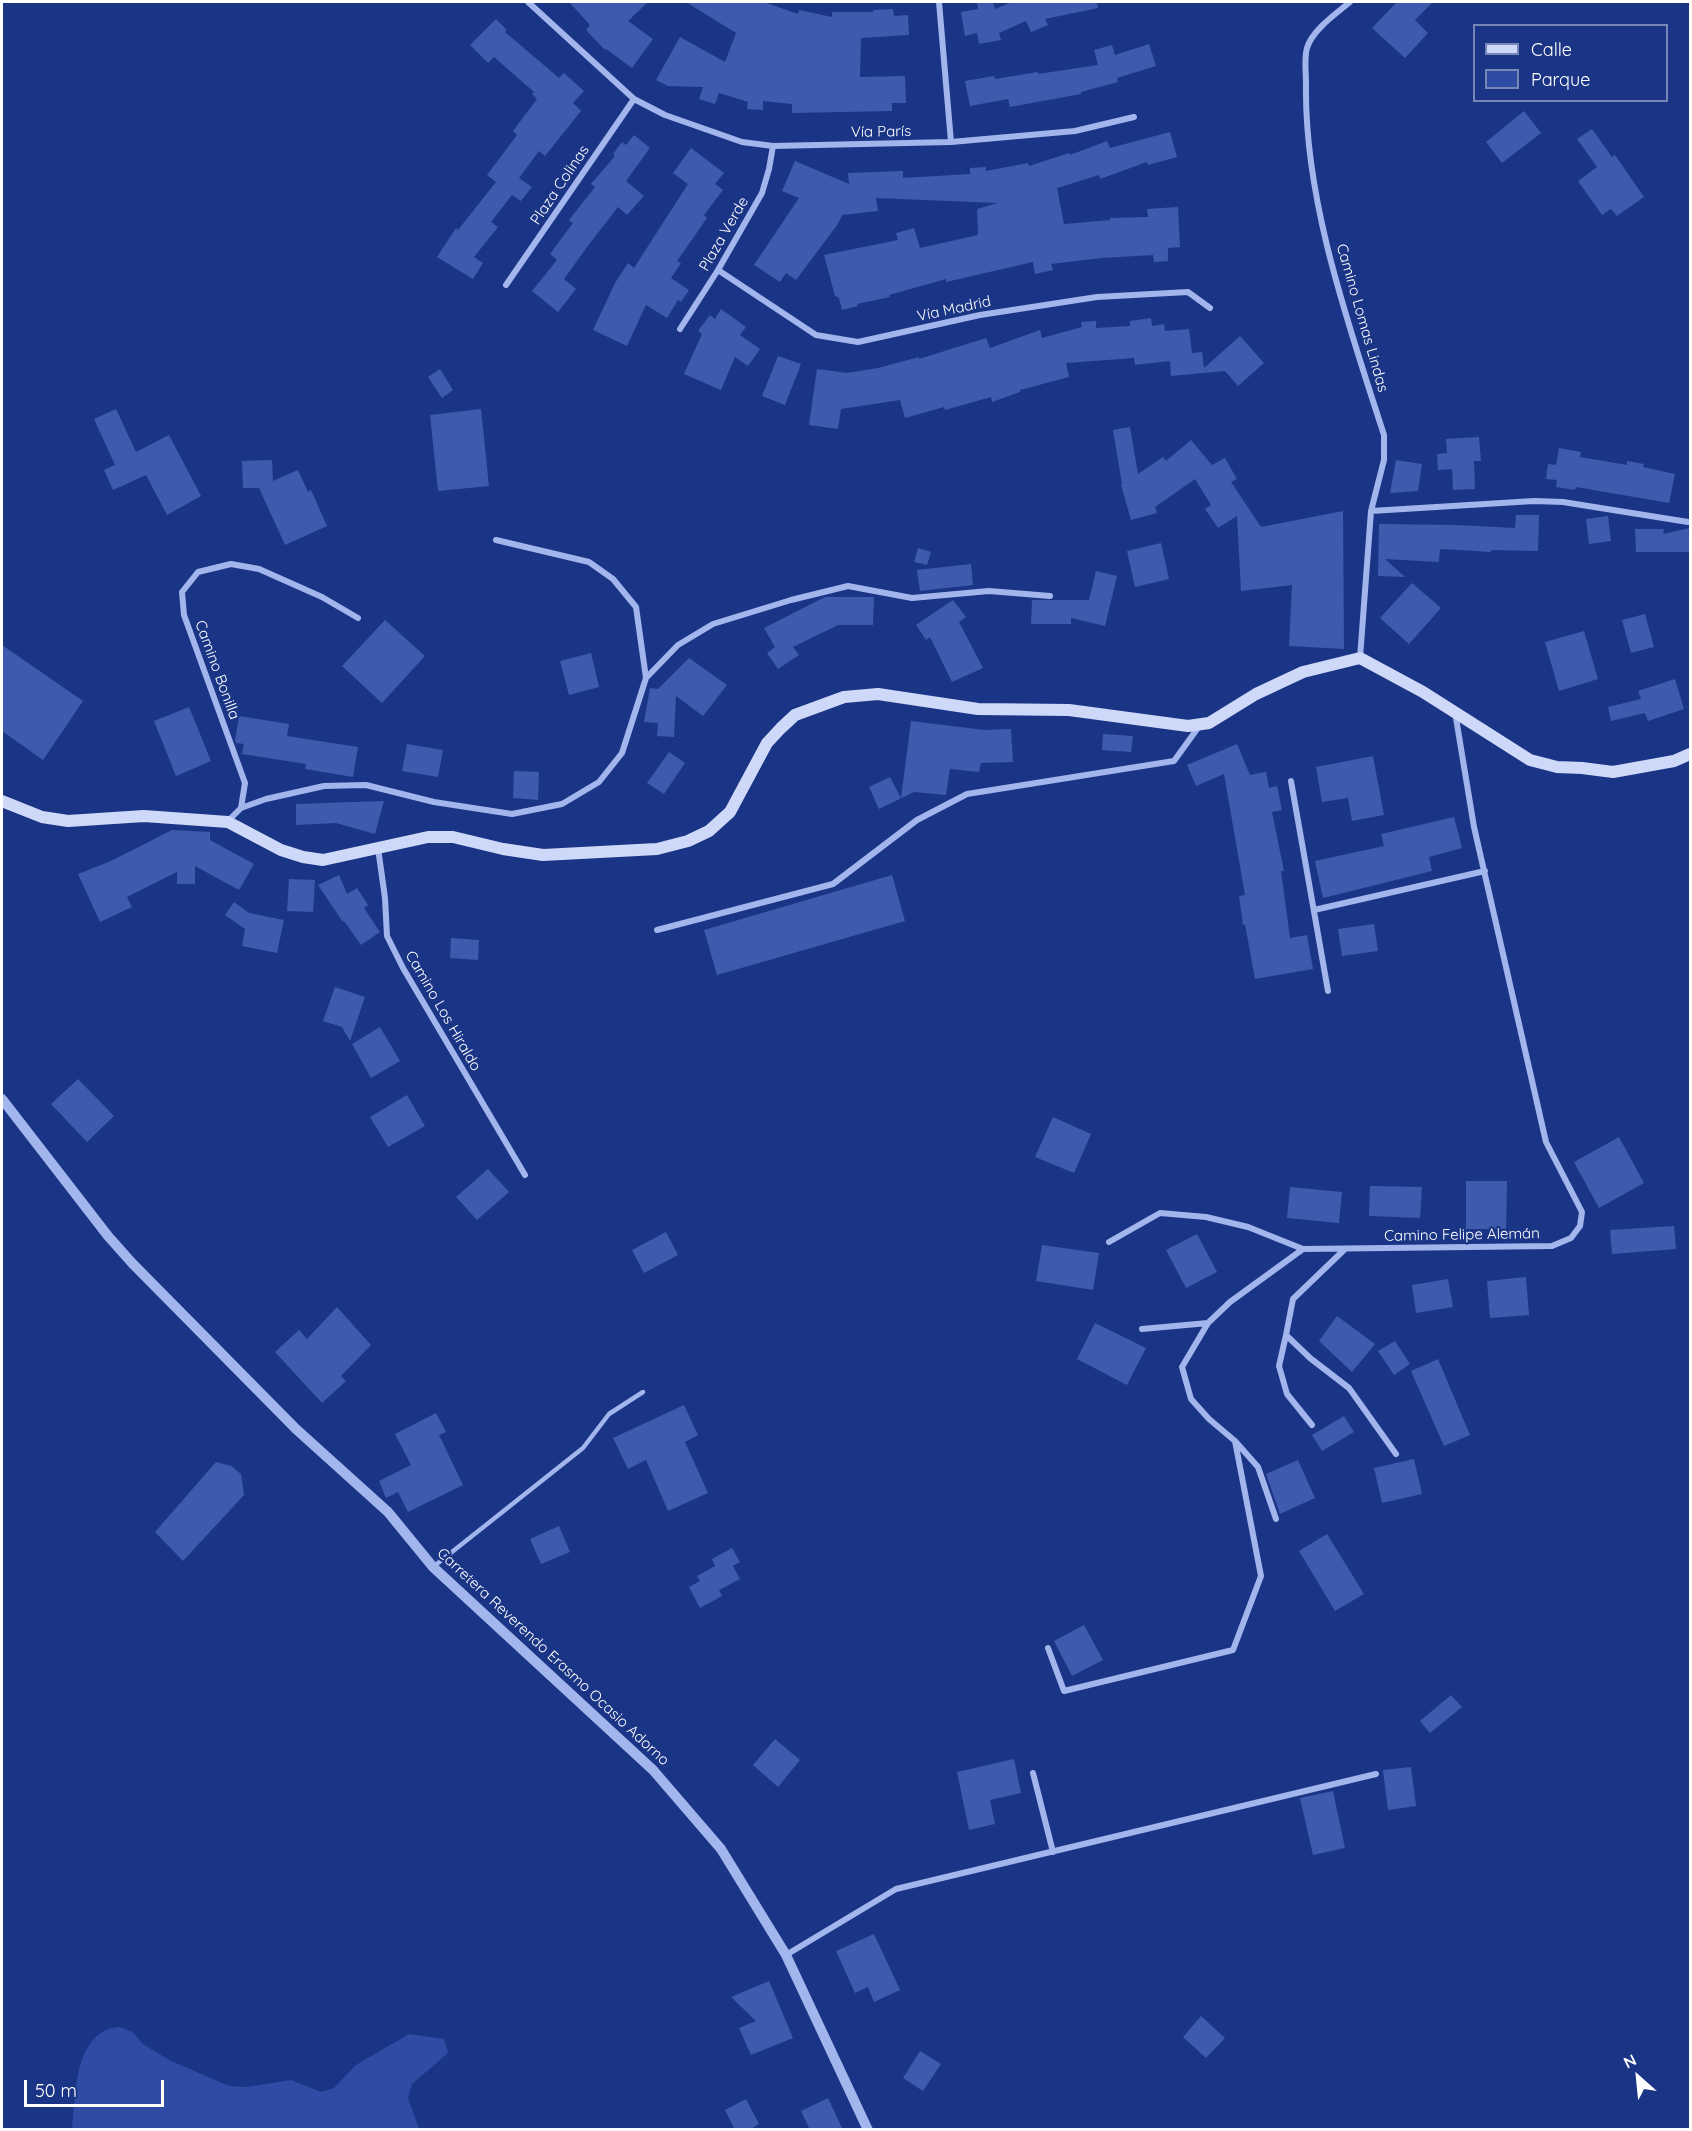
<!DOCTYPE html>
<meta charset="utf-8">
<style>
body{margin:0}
#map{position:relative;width:1692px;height:2131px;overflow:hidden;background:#1b3586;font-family:Quicksand,sans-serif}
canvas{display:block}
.frame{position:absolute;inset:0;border:3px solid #fff;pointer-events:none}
.legend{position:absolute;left:1473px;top:24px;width:195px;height:78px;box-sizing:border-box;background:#1b3586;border:2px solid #7686b6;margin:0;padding:8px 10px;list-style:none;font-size:18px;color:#fff}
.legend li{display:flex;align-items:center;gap:12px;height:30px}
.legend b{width:30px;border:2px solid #7686b6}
.north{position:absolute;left:1608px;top:2047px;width:60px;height:60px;-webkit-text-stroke:4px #1b3586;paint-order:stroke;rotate:333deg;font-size:16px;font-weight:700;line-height:24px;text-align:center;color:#fff}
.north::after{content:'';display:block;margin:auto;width:21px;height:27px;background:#fff;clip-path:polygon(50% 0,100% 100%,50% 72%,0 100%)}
.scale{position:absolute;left:24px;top:2080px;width:140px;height:27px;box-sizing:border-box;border:3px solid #fff;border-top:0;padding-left:8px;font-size:18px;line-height:21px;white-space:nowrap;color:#fff;-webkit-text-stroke:4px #1b3586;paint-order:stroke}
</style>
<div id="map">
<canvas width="1692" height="2131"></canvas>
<div class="frame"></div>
<ul class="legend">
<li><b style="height:8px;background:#ced8f8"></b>Calle</li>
<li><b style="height:16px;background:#2e4ca4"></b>Parque</li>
</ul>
<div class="north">N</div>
<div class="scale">50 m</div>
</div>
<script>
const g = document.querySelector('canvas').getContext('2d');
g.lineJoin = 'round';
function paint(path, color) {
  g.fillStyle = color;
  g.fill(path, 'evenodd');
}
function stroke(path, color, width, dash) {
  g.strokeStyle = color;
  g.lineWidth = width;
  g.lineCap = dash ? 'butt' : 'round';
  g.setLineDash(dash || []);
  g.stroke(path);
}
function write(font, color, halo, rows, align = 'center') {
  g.font = font + ' Quicksand,sans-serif';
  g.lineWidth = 4.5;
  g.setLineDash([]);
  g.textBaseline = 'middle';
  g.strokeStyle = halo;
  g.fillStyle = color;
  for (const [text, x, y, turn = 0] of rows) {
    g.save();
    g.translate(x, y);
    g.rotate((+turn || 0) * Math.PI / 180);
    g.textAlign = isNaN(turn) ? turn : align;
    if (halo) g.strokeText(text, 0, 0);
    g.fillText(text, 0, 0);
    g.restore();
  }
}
const green = new Path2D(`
 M119,2027L133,2032L143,2044L169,2060L229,2086L247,2087L291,2080L321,2092L334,2088L356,2065L409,2034L444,2039L448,2053L412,2084L408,2098L419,2129H72C75,2100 74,2051 101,2033C106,2029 113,2028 119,2027Z`);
const building = new Path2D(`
 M569,2H648L628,21L653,39L632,68L606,49L605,50L586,30L590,25Z
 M686,2H764L798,14L799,10L832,17V12H873V10L893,9L894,16L908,15L909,35L861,38L860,77L905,76L906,103H892V111L792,113V104L763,101V110L747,109L748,102L719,93L715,104L699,99L703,87L668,86L656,80L680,37L725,62L736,33Z
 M977,2H993L995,9L1012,2H1097L1098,8L1045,19L1048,25L1031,32L1026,21L999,33L1001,40L979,44L977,33L965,36L961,12L978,9Z
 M1397,2H1433L1415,20L1428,33L1405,58L1372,28Z
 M496,19L507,30L505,32L559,78L564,73L584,91L573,103L581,111L545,156L539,151L519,178L532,187L521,201L512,195L491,222L498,227L474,257L483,263L473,279L437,257L456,228L458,230L496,182L487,175L517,135L513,131L537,99L532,94L534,92L494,57L488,63L470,45Z
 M1149,44L1156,66L1117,78L1118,82L1081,92V94L1010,107L1008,99L970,106L965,81L994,76L995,79L1038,72V74L1098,65L1094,50L1112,45L1115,55Z
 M1524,111L1541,133L1502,163L1486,142Z
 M1592,129L1612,157L1615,155L1644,197L1617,216L1611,209L1602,215L1578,181L1597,167L1577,139Z
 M1170,132L1177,157L1148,165L1147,162L1100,179L1099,175L1057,188L1064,224L1110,220V218L1148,217L1147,209L1178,207L1180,247L1168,248V261L1154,262L1153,255L1102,258L1051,264L1053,270L1035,274L1033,262L946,282V279L889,295L890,297L857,304L858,306L842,310L839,298L835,296L824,255L898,240L896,233L914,228L920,248L978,235L977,209L998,203L876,198L878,211L842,215L838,224L796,280L786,273L780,282L754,265L799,198L782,191L795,161L849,184L848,173L903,171V178L970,174V168L986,167V171L1028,163L1029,166L1069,153L1070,155L1107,141L1110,148Z
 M634,135L650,148L626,181L644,196L627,215L618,207L587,247L564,279L576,289L558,312L532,291L557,260L550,254L573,223L569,220L595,187L591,184L615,156L613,154L622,142L626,145Z
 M691,148L724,173L715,184L723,190L704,215L707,218L677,261L681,263L671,278L689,290L681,302L678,300L667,318L646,305L627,346L593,330L615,283L628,263L634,268L688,184L673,173Z
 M721,309L746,327L740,335L760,349L748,366L735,357L721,390L684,374L702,334L698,331L710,315L715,319Z
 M1151,318L1152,326L1164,324L1165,331L1189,329L1192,353L1202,352L1204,368L1240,336L1264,363L1238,386L1225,371L1171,376L1170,361L1135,365L1134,358L1066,363L1069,377L1020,390V392L992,402L991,397L945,410L944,407L905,418L900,400L841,409L838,429L809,425L817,369L847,373L878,368L919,357V359L986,338L990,348L1040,330L1042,338L1082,327L1081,322L1096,321V328L1130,326V321Z
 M778,356L801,364L785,405L762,396Z
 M440,369L453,390L442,398L428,377Z
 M116,409L136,452L169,435L201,496L167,515L146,475L113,490L104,470L115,465L94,419Z
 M481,409L489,486L438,491L430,415Z
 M1130,427L1138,474L1163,457L1166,461L1191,440L1212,465L1225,458L1237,479L1231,482L1261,527L1343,511L1344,649L1289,646L1292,585L1241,591L1237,516L1218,528L1205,509L1211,505L1195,479L1155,507L1157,513L1131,520L1121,485L1122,484L1113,430Z
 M1479,437L1481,461H1474L1475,489L1453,490L1452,469L1438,470L1437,454L1447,453L1446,439Z
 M1559,448L1581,452L1580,457L1627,465V461L1644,464L1643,467L1675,474L1669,503L1576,487L1575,490L1556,487L1557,480L1546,479L1548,464L1556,465Z
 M272,460L273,481L298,470L308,492L311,490L327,526L285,545L259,488H243L242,461Z
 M1396,460L1422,464L1418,491L1390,493Z
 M1516,515H1539L1538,551L1491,550V552L1440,549L1439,562L1385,559L1405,577L1378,576L1379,524L1456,525L1515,528Z
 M1608,516L1611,541L1589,544L1586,519Z
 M1690,528V552H1636L1635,529H1664L1663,534Z
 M1161,543L1169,579L1135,587L1127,551Z
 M918,548L931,552L927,565L914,562Z
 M971,564L973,585L920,591L917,570Z
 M1096,571L1117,576L1105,626L1071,618V624H1031L1032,600H1089Z
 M1412,583L1441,608L1409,644L1380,618Z
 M825,597H874L873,625H838L793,647L799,655L778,669L767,653L775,647L764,628Z
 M953,600L966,617L959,622L983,668L952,682L930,637L926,640L916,625Z
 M1645,614L1654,647L1631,653L1622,620Z
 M385,620L425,656L382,703L342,666Z
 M1584,631L1598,679L1559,691L1545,642Z
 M2,645L83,701L43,760L2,731Z
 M591,653L599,687L569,695L560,661Z
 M689,658L727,685L703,716L676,696L674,737L657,736L658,723L644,722L650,688L658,689Z
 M1675,679L1684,709L1648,721L1645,713L1611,721L1608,707L1641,699L1638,691Z
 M189,707L211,761L176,776L154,721Z
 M239,716L289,724L287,736L358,747L353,777L305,769L306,764L242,754L244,744L236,743L235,740Z
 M911,721L985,730L1011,729L1013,762L981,763L979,772L950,769L946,795L914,792L879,809L869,787L890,777L901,798Z
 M1103,734L1133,736L1131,752L1102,750Z
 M407,744L443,750L438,777L402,771Z
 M1237,744L1250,775L1266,772L1269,788L1277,786L1282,810L1272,812L1284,871H1281L1290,938L1307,935L1313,969L1255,979L1245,924L1243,925L1239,896L1245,895L1224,774L1196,786L1187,765Z
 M669,752L685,763L664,794L647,783Z
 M1373,756L1384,815L1352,821L1348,798L1322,802L1316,767Z
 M514,771L539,772L538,800L513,798Z
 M384,801L375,834L336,823L296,825V804Z
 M1454,817L1462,848L1429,857L1432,871L1323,898L1315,861L1384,846L1381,834Z
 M172,830L210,832V840L254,864L239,890L195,866V884H177V872L127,897L132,907L100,922L78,874L111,861Z
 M339,875L347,894L357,888L368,905L364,908L380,932L361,945L344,921L343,922L318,885Z
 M892,875L905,921L717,975L704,930Z
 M289,879L315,880L313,912L287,911Z
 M234,902L249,913L284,920L277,953L242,946L245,929L225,915Z
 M1374,924L1378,951L1342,956L1338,929Z
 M451,938L479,940L478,960L450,958Z
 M335,987L365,997L350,1041L342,1027L323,1021Z
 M380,1027L400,1061L371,1078L352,1044Z
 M78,1079L114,1116L87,1142L51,1104Z
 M407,1095L425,1126L388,1147L370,1117Z
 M1053,1117L1091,1134L1074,1173L1035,1157Z
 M1619,1137L1644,1183L1599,1208L1574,1162Z
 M488,1169L509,1192L477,1220L456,1197Z
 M1466,1181H1507L1506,1229H1466Z
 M1370,1186L1422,1187L1420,1218L1369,1216Z
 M1290,1187L1342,1192L1339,1223L1287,1218Z
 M1674,1226L1676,1249L1612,1254L1610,1230Z
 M666,1232L678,1255L644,1273L632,1250Z
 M1197,1234L1217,1272L1186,1288L1166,1250Z
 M1042,1245L1099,1253L1093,1290L1036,1281Z
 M1526,1277L1529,1315L1490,1318L1487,1281Z
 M1448,1279L1453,1307L1416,1313L1412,1285Z
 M337,1307L371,1345L341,1376L346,1381L322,1403L275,1352L299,1330L307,1339Z
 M1337,1316L1375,1344L1352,1372L1319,1341Z
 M1095,1323L1146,1348L1127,1385L1077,1359Z
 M1395,1341L1410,1364L1394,1375L1378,1351Z
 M1438,1359L1470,1435L1444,1446L1411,1371Z
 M684,1405L698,1435L685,1442L708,1493L668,1511L646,1460L628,1469L613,1438Z
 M436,1413L446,1432L439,1435L463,1485L408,1512L398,1492L386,1498L379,1481L411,1465L395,1434Z
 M1344,1416L1354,1432L1322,1451L1312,1435Z
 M1414,1459L1422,1494L1382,1503L1374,1468Z
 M1298,1460L1315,1498L1280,1514L1266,1474Z
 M216,1462L231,1466L241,1474L244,1495L183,1561L155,1532Z
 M559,1526L570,1552L541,1564L530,1539Z
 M1327,1534L1364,1594L1335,1611L1299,1551Z
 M732,1548L740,1562L733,1566L740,1579L719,1590L722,1596L700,1608L689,1587L700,1581L697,1576L715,1566L712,1559Z
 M1084,1625L1103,1660L1072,1676L1054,1641Z
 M1451,1695L1462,1707L1430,1733L1420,1721Z
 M775,1739L800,1760L778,1787L753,1765Z
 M1014,1759L1021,1793L990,1800L995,1824L969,1830L957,1772Z
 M1411,1767L1416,1806L1388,1810L1383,1770Z
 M1333,1791L1345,1848L1313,1855L1300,1798Z
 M874,1934L900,1990L874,2002L868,1987L855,1993L836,1951Z
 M769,1981L793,2038L751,2055L739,2028L756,2021L731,1997Z
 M1201,2016L1225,2038L1206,2058L1183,2037Z
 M920,2051L941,2064L923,2091L903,2078Z
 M828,2098L843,2130H810L801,2111Z
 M746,2099L759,2124L749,2130H735L725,2110Z`);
const service = new Path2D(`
 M433,1567L583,1448L609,1414L643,1392`);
const minor = new Path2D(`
 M528,2L634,99L665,115L742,142L773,146L951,142L1075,131L1134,117
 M939,2L951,142
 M1350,2C1337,13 1312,30 1307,48C1304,58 1306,74 1306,84C1304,200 1349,326 1384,435V460L1371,511L1360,658
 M718,270L816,335L858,342L980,315L1097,297L1188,292L1210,308
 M506,285L634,99
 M680,329L718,270L762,193L769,169L773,146
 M1371,511L1534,501L1563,502L1688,522
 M646,678L678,645L713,624L791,600L848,586L912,598L989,591L1050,596
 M1291,781L1328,991
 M241,808L245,783L184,615L182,592L198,572L231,564L259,569L322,597L358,618
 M228,821L241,808L266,799L324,786L366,785L434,802L512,814L562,804L599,782L622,753L646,678L636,607L613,579L589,562L496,540
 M378,848L385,898L387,936L403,968L525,1175
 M1314,910L1485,871
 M657,930L833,884L917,820L967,794L1174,761L1200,725
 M1109,1242L1160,1213L1206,1217L1248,1227L1303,1249
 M1345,1249L1293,1299L1286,1335L1310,1358L1349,1388L1396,1454
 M1142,1329L1208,1323
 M1286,1335L1279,1366L1287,1394L1312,1425
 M1276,1519L1258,1467L1235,1441L1209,1419L1191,1399L1182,1367L1208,1323L1230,1302L1303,1249L1552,1246L1571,1238L1580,1226L1582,1212L1546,1142L1474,827L1455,712
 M1048,1648L1064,1691L1233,1650L1261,1576L1235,1441
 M1033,1773L1053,1852
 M786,1955L896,1889L1376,1774`);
const tertiary = new Path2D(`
 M2,1099L108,1236L132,1263L296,1429L388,1512L433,1567L653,1770L721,1849L786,1955L868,2130`);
const secondary = new Path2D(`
 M2,801L42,817L68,821L144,816L228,822L281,850L303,857L323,860L428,837H453L503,849L543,855L657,849L688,841L709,831L730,812L767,743L781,728L795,715L844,697L878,694L978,709L1069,710L1188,726L1209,723L1256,694L1303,672L1360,658L1423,692L1530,760L1557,767L1582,768L1613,772L1674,761L1690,754`);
const streetNames = [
 ["Vía París",881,132,-1],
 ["Plaza Colinas",560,185,-56],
 ["Plaza Verde",724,234,-60],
 ["Vía Madrid",954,309,-12],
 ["Camino Lomas Lindas",1362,318,74],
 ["Camino Bonilla",217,670,70],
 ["Camino Los Hiraldo",443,1011,60],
 ["Camino Felipe Alemán",1462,1235,-1],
 ["Carretera Reverendo Erasmo Ocasio Adorno",553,1657,43]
];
paint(green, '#2e4ca4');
paint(building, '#3e5aad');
stroke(service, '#a2b5ec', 4.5);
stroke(minor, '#a2b5ec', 6);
stroke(tertiary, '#a2b5ec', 10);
stroke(secondary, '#ced8f8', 12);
write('15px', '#fff', '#1b3586', streetNames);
</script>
